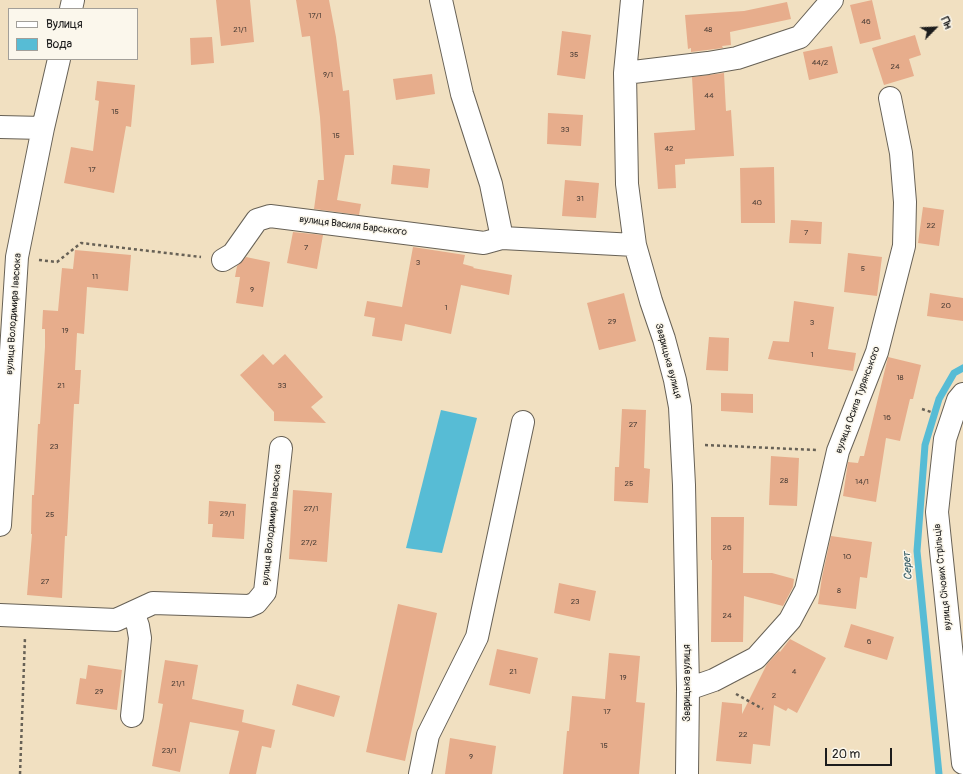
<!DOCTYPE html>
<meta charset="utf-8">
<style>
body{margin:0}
#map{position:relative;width:963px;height:774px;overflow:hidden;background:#f1e0c1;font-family:Pangolin,sans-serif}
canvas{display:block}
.legend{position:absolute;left:8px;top:8px;width:130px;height:52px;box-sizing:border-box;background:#fbf7ec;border:1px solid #a29f99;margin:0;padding:5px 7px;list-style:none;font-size:12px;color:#1c1c1c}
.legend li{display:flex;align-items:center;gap:8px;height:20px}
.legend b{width:20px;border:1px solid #a29f99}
.north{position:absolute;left:915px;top:8px;width:40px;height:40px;-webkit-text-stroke:3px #fbf7ec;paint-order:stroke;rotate:66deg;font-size:11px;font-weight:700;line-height:16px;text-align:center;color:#1c1c1c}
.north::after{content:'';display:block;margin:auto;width:14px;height:18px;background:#1c1c1c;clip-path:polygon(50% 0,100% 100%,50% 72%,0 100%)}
.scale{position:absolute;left:825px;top:748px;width:67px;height:18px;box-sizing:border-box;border:2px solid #1c1c1c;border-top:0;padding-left:5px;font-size:12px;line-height:14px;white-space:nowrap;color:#1c1c1c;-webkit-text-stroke:3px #fbf7ec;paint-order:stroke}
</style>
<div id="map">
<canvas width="963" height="774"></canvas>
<ul class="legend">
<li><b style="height:5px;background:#fff"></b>Вулиця</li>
<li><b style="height:11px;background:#57bcd5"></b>Вода</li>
</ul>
<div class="north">Пн</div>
<div class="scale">20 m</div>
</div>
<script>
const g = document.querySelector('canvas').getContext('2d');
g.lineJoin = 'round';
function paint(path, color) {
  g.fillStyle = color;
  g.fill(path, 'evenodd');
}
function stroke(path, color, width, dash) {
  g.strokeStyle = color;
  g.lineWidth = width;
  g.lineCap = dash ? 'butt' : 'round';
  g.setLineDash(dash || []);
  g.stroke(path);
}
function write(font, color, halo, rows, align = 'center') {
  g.font = font + ' Pangolin,sans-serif';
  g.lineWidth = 3;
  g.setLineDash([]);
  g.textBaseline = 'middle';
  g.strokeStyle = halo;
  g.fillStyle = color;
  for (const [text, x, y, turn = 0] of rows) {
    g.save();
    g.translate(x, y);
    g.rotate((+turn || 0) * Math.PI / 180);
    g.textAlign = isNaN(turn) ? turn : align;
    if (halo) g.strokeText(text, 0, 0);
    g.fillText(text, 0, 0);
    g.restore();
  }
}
const water = new Path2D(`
 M441,410L477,418L442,553L406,548Z`);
const stream = new Path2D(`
 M939,774L917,551L925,445L939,399L954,373L963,368`);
const building = new Path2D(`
 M216,0H250L254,42L221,46Z
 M296,0H329L336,37L343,91L349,90L354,155H345L337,200L361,204L359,215L314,209L318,180H324L320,117L310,36L302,37Z
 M872,0L881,39L860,44L850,5Z
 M787,2L791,19L730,32L731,45L722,46L723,48L691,52V48L688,49L685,15L744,11Z
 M562,31L591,35L585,79L557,75Z
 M915,35L921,55L909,59L914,76L884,85L872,48Z
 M212,37L214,63L191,65L190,38Z
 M832,46L838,73L809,80L803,52Z
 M724,73L726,111L731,110L734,156L685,159V164L675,165L676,188L658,189L654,133L695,130L692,77Z
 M432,74L435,94L396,100L393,79Z
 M97,81L135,85L131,127L126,126L114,193L64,183L71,147L93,151L99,101L95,100Z
 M548,113L583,115L581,146L547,144Z
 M393,165L430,169L428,188L391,184Z
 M774,167L775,223H741L740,168Z
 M565,180L599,183L596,218L562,216Z
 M923,207L944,210L939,246L918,243Z
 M791,220L822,222L821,244L789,243Z
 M293,232L323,235L317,269L287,263Z
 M413,247L465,255L463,264L474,267L473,268L512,275L509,295L461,285L451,334L405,324L402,341L372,336L375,318L364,316L367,301L402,307Z
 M75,250L131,255L128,291L87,287L84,334L77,333L75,370H81L79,404H74L67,536H65L62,598L27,595L32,534H31L32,495H34L38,424H40L45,347V329H42L43,310L58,311L62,268L73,269Z
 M848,253L882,257L877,296L844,292Z
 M246,257L270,262L263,307L236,303L240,277H235L237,266Z
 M624,293L636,341L599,350L587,303Z
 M930,293L963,298V321L927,316Z
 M794,301L834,307L828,349L856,353L853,371L768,359L773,341L789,342Z
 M709,337L729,338L728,371L706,370Z
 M263,354L273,365L285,354L323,397L311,407L326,423L274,421V412L240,375Z
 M888,357L921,365L913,399H910L900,441L886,438L876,502L843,496L848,462L858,463L860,456H864Z
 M721,393L753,394V413L721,411Z
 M622,409L646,410L644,468L650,469L648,503L614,501L615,467H619Z
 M771,456L799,458L797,506L769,505Z
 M293,490L332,493L327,562L289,559Z
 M209,501L246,504L244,539L212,537L213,524H208Z
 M711,517H744L743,573H772L794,579L793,587L783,606L744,596L743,642H711L712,560H711Z
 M831,536L872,542L867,578L860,577L856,609L818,604L822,577Z
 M559,583L596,591L590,621L554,613Z
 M398,604L437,613L405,761L366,752Z
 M851,624L894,637L887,660L844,647Z
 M790,639L826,658L797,713L788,708L786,711L774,705L770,746L753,744L751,764L716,761L722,702L742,704V714L767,664L779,651L780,652Z
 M497,649L538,658L530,694L489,685Z
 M609,653L640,656L636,702L645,703L639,774H563L567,731H569L572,696L605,699Z
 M165,660L198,665L192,699L244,710L242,722L275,730L271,748L262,746L256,774H229L239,731L190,722L180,772L152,766L163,704L158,703Z
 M88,665L122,670L117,710L76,704L80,678L86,679Z
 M297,684L340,696L334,717L292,705Z
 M450,738L496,746L492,774H445Z`);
const path = new Path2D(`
 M39,260L57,262L81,243L201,257
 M922,409L931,412
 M705,445L816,450
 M736,694L763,709
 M20,774L25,637`);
const minor = new Path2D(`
 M441,0L462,94L491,184L502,238L635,245
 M632,0L625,73L627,184L635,245L651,301L664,339L675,380L680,407L684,485L688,689L687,774
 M71,9L73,0
 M625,73L708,63L737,58L800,37L832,0
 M0,127L43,128
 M223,260L233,254L257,220L270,216L484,243L502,238
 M963,394L958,400L945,439L937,512L963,763
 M0,525L17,257L43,128L59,59
 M0,615L116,620L153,603L249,606L256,603L265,592L281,448
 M688,689L714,680L756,658L790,620L806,590L838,451L877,352L904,246L905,202L901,153L890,98
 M132,716L140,638L138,626L133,612
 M420,774L428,735L477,637L523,422`);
const numberNames = [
 ["17/1",315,16],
 ["46",866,22],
 ["21/1",240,30],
 ["48",708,30],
 ["35",574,55],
 ["44/2",820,63],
 ["24",895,67],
 ["9/1",328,75],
 ["44",709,96],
 ["15",115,112],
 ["33",565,130],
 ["15",336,136],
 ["42",669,149],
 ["17",92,170],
 ["31",580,199],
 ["40",757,203],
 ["22",931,226],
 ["7",806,233],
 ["7",306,248],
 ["3",418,263],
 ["5",863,269],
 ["11",95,277],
 ["9",252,290],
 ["20",946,306],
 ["1",446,308],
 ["29",612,322],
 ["3",812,323],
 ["19",65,331],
 ["1",812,355],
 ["18",900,378],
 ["21",61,386],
 ["33",282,386],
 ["16",887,418],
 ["27",633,425],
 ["23",54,447],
 ["28",784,481],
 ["14/1",862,482],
 ["25",629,484],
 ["27/1",311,509],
 ["29/1",227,514],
 ["25",50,515],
 ["27/2",309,543],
 ["26",727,548],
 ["10",847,557],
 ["27",45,582],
 ["8",839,591],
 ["23",575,602],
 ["24",727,616],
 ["6",869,642],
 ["21",513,672],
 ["4",794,672],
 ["19",623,678],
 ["21/1",178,684],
 ["29",99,692],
 ["2",774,696],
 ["17",607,712],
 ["22",743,735],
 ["15",604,746],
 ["23/1",169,751],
 ["9",471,757]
];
const streetNames = [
 ["вулиця Василя Барського",353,226,7],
 ["вулиця Володимира Івасюка",14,314,-86],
 ["Зварицька вулиця",668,361,75],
 ["вулиця Осипа Турянського",858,400,-70],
 ["вулиця Володимира Івасюка",272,525,-84],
 ["вулиця Січових Стрільців",943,577,-96],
 ["Зварицька вулиця",687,683,-90]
];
const waterNames = [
 ["Серет",908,566,-94]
];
paint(water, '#57bcd5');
stroke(stream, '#57bcd5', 7);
paint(building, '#e7ad8c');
stroke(minor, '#676156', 24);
stroke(path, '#676156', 2.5, [3, 3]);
stroke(minor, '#fff', 22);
write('8px', '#4f4038', null, numberNames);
write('10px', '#1c1c1c', '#fbf7ec', streetNames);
write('italic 11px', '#345c66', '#fbf7ec', waterNames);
</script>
